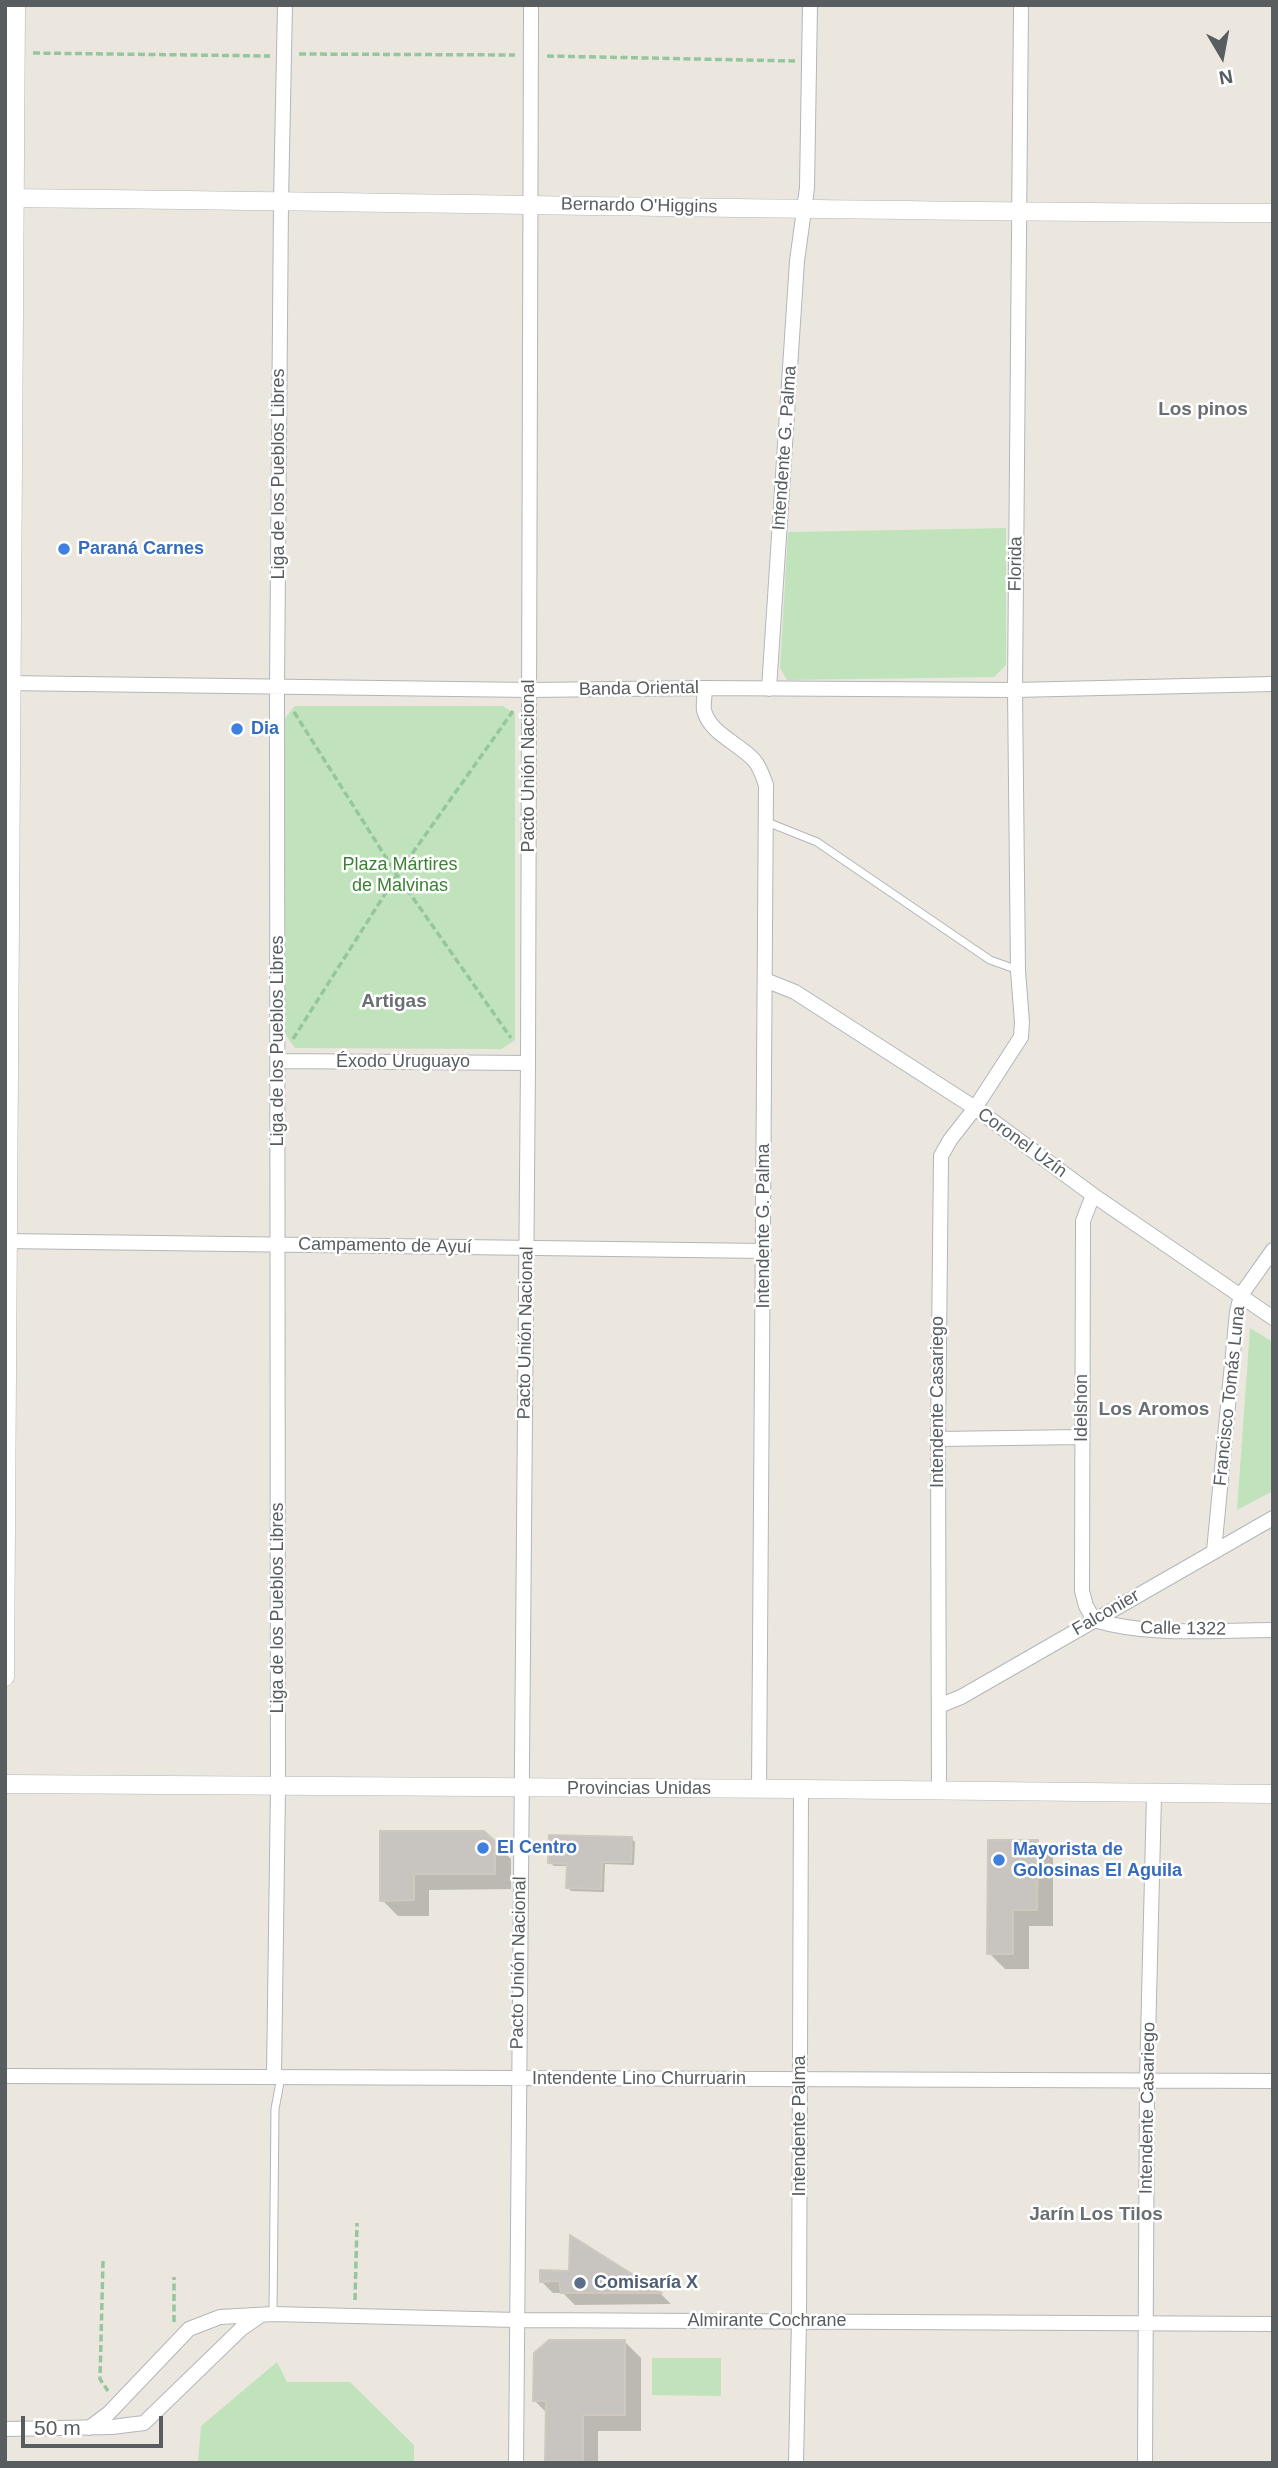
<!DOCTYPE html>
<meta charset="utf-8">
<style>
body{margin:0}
#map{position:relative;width:1278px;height:2468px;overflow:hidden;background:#ebe7df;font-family:Helvetica,sans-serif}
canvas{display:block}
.frame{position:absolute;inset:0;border:7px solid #585d60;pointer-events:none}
.north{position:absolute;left:1187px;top:21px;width:70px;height:70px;-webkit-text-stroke:5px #fff;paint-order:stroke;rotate:170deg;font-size:19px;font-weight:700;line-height:28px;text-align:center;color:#585d60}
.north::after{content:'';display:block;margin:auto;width:24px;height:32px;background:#585d60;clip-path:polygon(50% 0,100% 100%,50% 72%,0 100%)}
.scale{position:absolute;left:21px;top:2416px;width:142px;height:32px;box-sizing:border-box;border:4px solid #585d60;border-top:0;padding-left:9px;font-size:21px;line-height:24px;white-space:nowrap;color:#585d60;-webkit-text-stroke:5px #fff;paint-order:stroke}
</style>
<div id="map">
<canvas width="1278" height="2468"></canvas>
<div class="frame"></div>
<div class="north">N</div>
<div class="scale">50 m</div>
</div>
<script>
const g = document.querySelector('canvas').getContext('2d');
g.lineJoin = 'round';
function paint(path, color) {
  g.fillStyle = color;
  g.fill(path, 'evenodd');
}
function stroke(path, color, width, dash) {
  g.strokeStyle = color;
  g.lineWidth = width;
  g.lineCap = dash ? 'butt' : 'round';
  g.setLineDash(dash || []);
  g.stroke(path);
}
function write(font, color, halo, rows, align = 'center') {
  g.font = font + ' Helvetica,sans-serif';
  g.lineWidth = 5;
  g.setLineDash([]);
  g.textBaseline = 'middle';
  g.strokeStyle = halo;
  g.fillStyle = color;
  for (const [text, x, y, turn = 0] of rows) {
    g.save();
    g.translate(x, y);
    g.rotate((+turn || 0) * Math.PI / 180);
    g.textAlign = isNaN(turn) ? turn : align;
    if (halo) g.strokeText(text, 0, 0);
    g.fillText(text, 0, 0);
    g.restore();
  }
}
const green = new Path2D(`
 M1006,528V665L994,677L787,680L780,668L788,532Z
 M295,706H503L515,714V1040L502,1049L295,1048L285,1034V718Z
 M1250,1328L1273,1342V1491L1237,1510Z
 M652,2358H721V2396L652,2395Z
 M277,2362L287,2382H350L414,2445V2463H198L201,2426Z`);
const shadow = new Path2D(`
 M381,1833L494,1842L511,1859V1889L429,1890V1916H398L382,1900Z
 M631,1838L635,1842L634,1865L605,1864L604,1892L571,1891L568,1887L569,1866H554L550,1863Z
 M1037,1841L1053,1858V1926H1029V1969H1005L989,1953Z
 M571,2238L661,2294L671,2304L575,2305L563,2293H553L541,2281L570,2272Z
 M625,2342L641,2358V2431H598V2463H547V2413L535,2401Z`);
const building = new Path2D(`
 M380,1831H484L495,1841V1874H414V1900L380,1901Z
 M549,1835L632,1837L631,1862H602L601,1889L566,1888L567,1864L548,1863Z
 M988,1840H1038L1037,1910H1013V1954H987Z
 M570,2235L662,2293H561L559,2281L540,2282V2270L569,2271Z
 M549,2340H625V2415H583V2463H545L546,2401H533L534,2353Z`);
const path = new Path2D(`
 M33,53L270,56
 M299,54L515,55
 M547,56L795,61
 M294,712L397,875L511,1038
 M293,1039L397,875L513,711
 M103,2261L100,2379L108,2391
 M355,2300L357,2223
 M174,2322V2277`);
const service = new Path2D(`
 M767,822L817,842L990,960L1018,970
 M273,2313L275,2109L281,2077`);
const minor = new Path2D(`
 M5,683L530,690L705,688L1015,690L1273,684
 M705,688C705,695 703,703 704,710C709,733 740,744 754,760C760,767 763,776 766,785L759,1789
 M769,689L797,261L807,188L810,5
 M765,980L795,992L975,1108L1093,1195L1273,1318
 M279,1061L528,1063
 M1093,1195L1083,1221L1082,1591L1086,1606L1094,1620C1151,1637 1214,1630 1273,1630
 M5,1241L764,1251
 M938,1439L1081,1437
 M1214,1551L1237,1312L1241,1295L1273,1250
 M939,1706L961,1697L1273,1518
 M939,1792L938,1439L941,1156L950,1140L975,1108L1021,1037L1022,1022L1018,971L1015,690L1021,5
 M5,2076L1273,2081
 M274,2076L278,1787L277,687L281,201L285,5
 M89,2428L109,2413L189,2329L220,2317L273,2314L517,2320L1273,2324
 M5,2429L112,2427L144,2423L241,2329L261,2315
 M516,2463L528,1063L531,5
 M796,2463L799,2321L801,1789
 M1145,2463L1147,2080L1154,1795`);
const tertiary = new Path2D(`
 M6,198C428,202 850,212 1273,213
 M5,1677L16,5
 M5,1784L801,1789L1273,1794`);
const markers = [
 [64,549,7,"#3f7fe0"],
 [237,729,7,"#3f7fe0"],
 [483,1848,7,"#3f7fe0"],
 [999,1860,7,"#3f7fe0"],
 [580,2283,7,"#5c6f8a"]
];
const streetNames = [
 ["Bernardo O'Higgins",639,206,1],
 ["Intendente G. Palma",785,448,-86],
 ["Liga de los Pueblos Libres",279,474,-90],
 ["Florida",1016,564,-89],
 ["Banda Oriental",639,689,-1],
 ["Pacto Unión Nacional",529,766,-90],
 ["Liga de los Pueblos Libres",278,1041,-90],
 ["Éxodo Uruguayo",403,1062],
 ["Coronel Uzín",1022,1143,36],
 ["Intendente G. Palma",764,1226,-90],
 ["Campamento de Ayuí",385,1246,1],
 ["Pacto Unión Nacional",526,1333,-89],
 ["Francisco Tomás Luna",1230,1396,-84],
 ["Intendente Casariego",938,1402,-90],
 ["Idelshon",1082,1408,-90],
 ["Liga de los Pueblos Libres",278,1608,-90],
 ["Falconier",1106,1613,-30],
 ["Calle 1322",1183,1629,1],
 ["Provincias Unidas",639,1789],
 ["Pacto Unión Nacional",519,1963,-89],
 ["Intendente Lino Churruarin",639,2079],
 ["Intendente Casariego",1148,2108,-89],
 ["Intendente Palma",800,2126,-90],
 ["Almirante Cochrane",767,2321]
];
const shopNames = [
 ["Paraná Carnes",78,549],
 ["Dia",251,729],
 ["El Centro",497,1848],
 ["Mayorista de",1013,1850],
 ["Golosinas El Aguila",1013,1871]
];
const parkNames = [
 ["Plaza Mártires",400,865],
 ["de Malvinas",400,886]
];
const serviceNames = [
 ["Comisaría X",594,2283]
];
const neighbourhoodNames = [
 ["Los pinos",1203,410],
 ["Artigas",394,1002],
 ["Los Aromos",1154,1410],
 ["Jarín Los Tilos",1096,2215]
];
paint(green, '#c1e3bc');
paint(shadow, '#0003');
paint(building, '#c8c4bf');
stroke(building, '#cfc8be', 2);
stroke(service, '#b2b6ba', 9);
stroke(minor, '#b2b6ba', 16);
stroke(tertiary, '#b2b6ba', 19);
stroke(path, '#96c69e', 3.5, [7, 3.5]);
stroke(service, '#fff', 7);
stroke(minor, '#fff', 14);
stroke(tertiary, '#fff', 18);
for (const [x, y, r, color] of markers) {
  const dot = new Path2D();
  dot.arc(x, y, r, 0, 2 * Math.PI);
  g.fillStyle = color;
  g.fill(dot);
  stroke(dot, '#fff', 2.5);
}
write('18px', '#585d60', '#fff', streetNames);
write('bold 18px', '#366cbe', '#fff', shopNames, 'left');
write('18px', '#3c8136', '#fff', parkNames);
write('bold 18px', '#4e5e75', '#fff', serviceNames, 'left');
write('bold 19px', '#696f72', '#fff', neighbourhoodNames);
</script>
